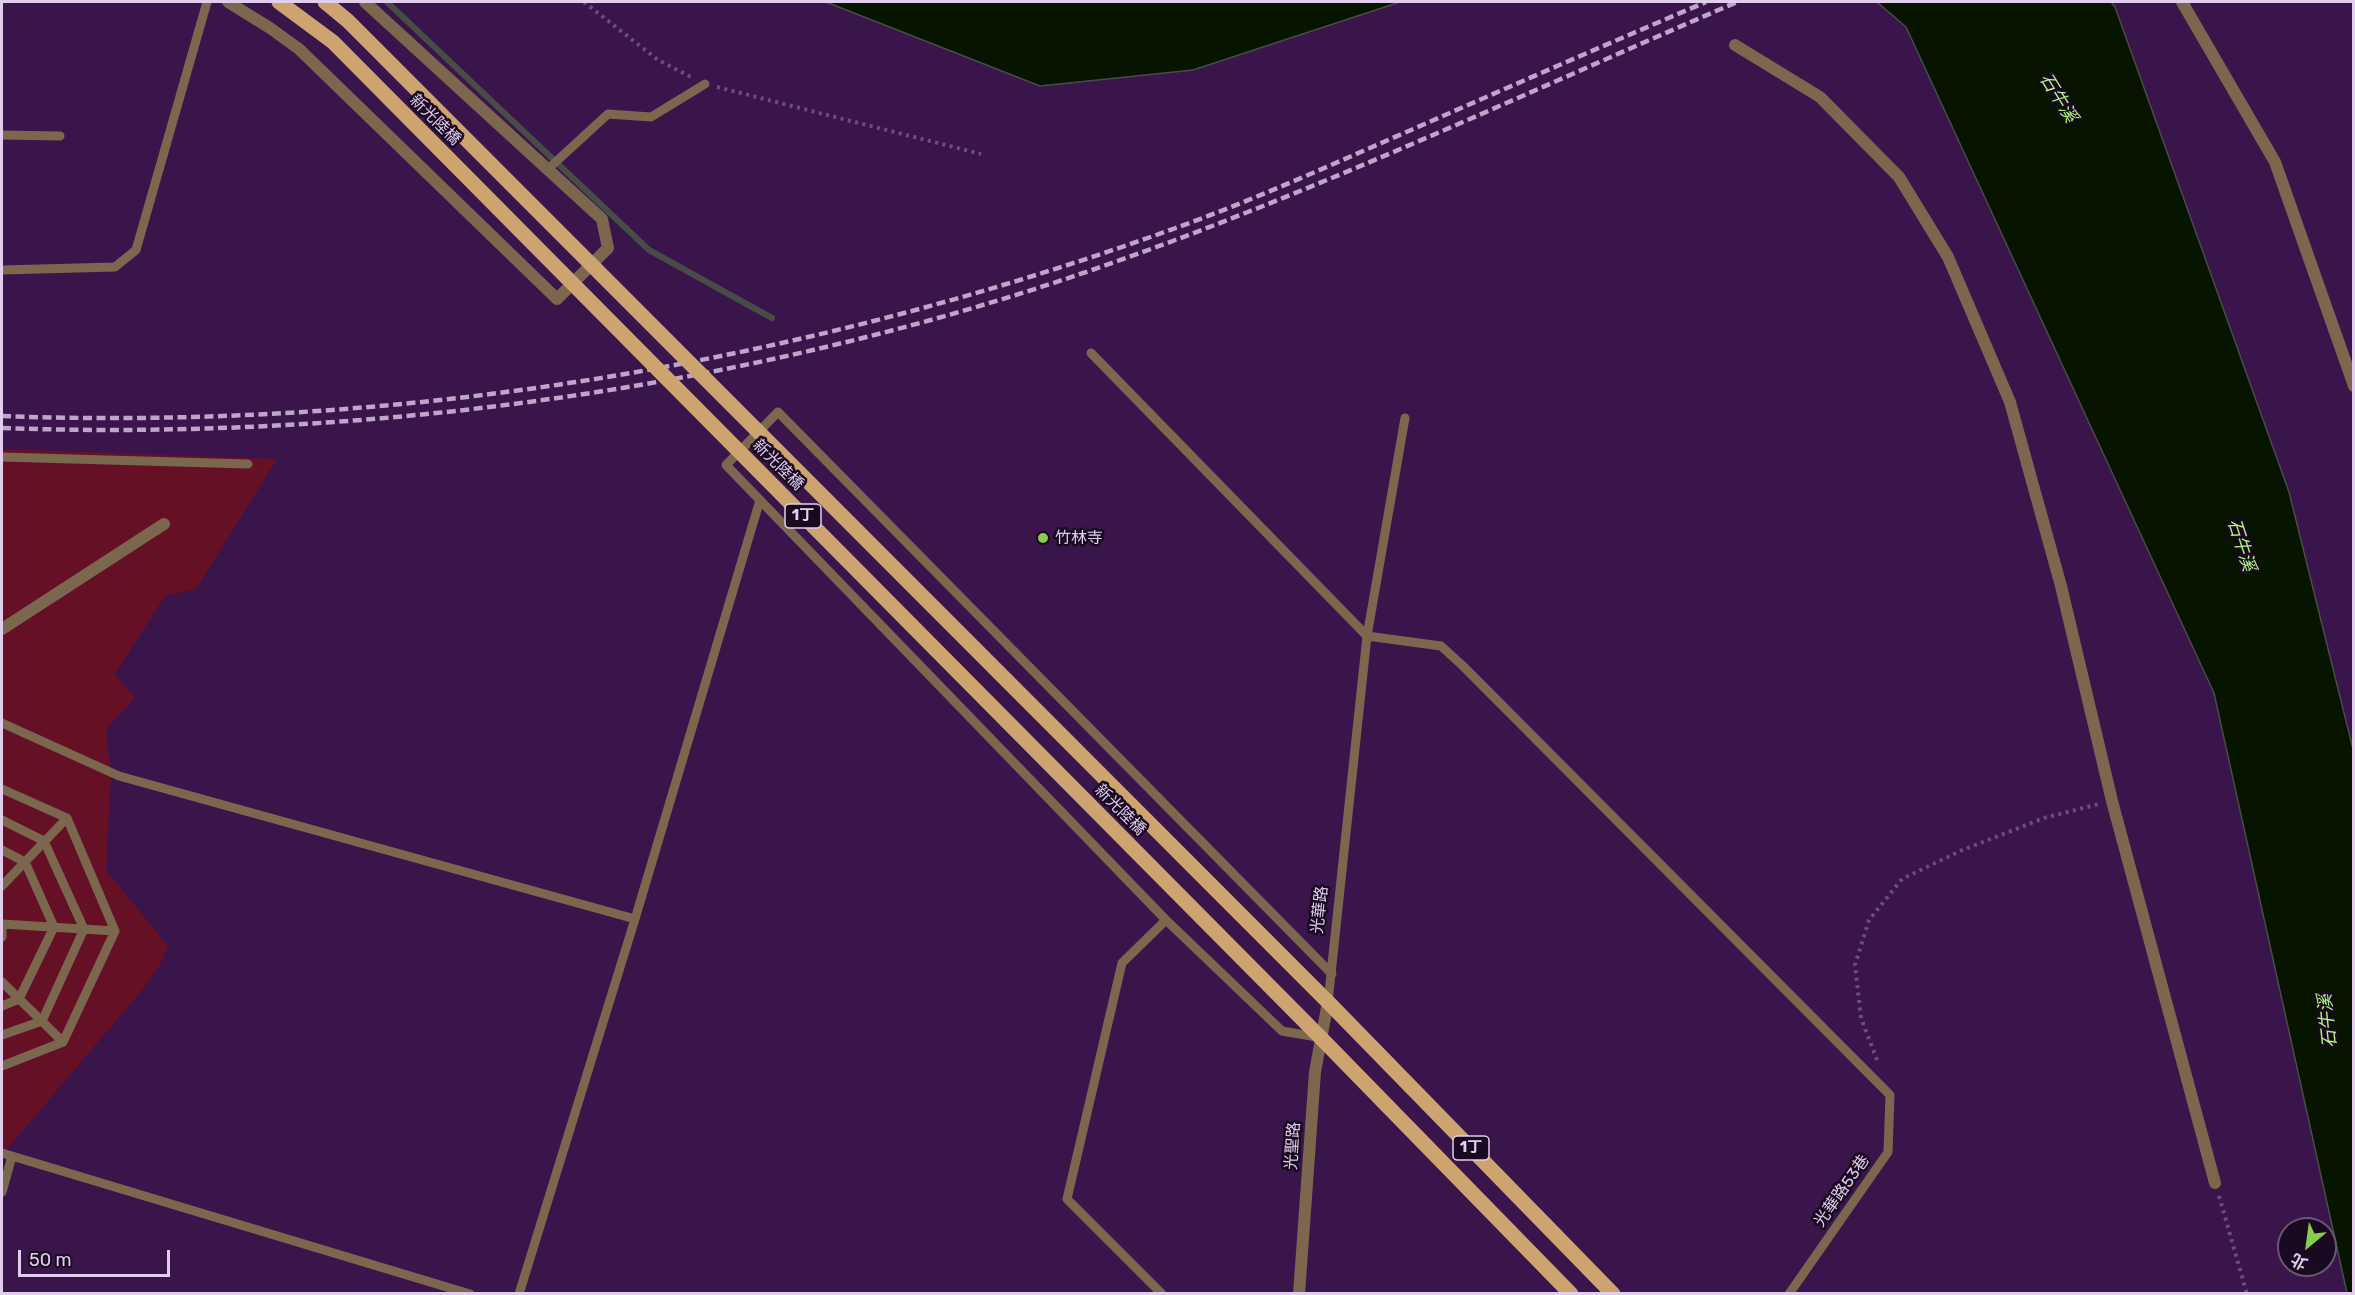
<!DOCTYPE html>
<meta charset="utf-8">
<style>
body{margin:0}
#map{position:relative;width:2355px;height:1295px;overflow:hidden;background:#3a154b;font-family:Rubik,"Noto Sans TC",sans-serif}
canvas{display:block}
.frame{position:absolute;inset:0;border:3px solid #e2cdee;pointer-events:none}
.north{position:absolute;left:2277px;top:1217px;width:60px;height:60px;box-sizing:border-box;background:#190a21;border:2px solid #695873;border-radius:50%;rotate:209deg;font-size:16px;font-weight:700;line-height:24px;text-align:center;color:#e2cdee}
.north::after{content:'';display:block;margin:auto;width:21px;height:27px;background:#87cf4a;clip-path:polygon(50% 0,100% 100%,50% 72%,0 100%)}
.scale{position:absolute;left:18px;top:1250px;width:152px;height:27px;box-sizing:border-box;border:3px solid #e2cdee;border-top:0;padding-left:8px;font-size:18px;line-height:21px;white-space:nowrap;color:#e2cdee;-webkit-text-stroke:4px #190a21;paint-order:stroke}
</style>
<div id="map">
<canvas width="2355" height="1295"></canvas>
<div class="frame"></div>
<div class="north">北</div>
<div class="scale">50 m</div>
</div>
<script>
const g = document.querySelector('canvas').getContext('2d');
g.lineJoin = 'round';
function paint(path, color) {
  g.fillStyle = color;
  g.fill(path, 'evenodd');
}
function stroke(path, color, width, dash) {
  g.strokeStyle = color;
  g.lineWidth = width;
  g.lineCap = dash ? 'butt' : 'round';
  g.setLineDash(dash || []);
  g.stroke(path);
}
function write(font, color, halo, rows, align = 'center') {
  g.font = font + ' Rubik,"Noto Sans TC",sans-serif';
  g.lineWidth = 5;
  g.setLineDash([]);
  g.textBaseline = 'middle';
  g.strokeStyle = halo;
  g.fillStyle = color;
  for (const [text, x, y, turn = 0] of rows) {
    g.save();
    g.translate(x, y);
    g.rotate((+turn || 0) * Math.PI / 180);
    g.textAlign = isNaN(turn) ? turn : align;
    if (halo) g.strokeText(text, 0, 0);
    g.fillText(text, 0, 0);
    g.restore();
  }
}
const green = new Path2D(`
 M2,449L277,459L196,589L165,596L115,674L135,698L106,729L111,776L106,870L168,946L161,963L143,989L2,1155Z`);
const water = new Path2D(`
 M826,2H1400L1193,70L1040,86Z
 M1877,2H2111L2115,7L2289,492L2353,749V1293H2347L2214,693L1906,27Z`);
const stream = new Path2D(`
 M387,2L649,250L772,318`);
const path = new Path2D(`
 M584,2L658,60L691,77
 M717,87L981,154
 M1877,1060L1861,1018L1855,965L1869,920L1902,879L1960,851L2044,818L2099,804
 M2219,1196L2247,1294`);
const service = new Path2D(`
 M2,135L60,136
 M548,169L608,114L651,117L705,84
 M2,270L115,267L136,250L207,2
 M1091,353L1367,636L1441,646L1463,666L1890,1095L1888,1152L1789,1294
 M2,457L248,464
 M2,723L119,776L635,919
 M2,789L67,818L115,931L63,1042L2,1066
 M2,820L44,841L84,929L42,1021L2,1035
 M2,850L25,862L54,927L19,999L2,1006
 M2,886L67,818
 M1166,920L726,465L778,412L1332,974
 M2,924L115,931
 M2,929V937
 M2,982L63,1042
 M1328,1002L1367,636L1405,418
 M2,1153L470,1294
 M2,1192L12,1156
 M519,1294L635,919L760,500
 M1162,1294L1067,1199L1122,963L1166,920L1282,1031L1317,1037`);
const minor = new Path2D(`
 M228,2L270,28L299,49L557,299L608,248L602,219L365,2
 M2182,2L2275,162L2354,386
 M1735,45L1820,97L1899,177L1948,257L2010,402L2061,586L2112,801L2215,1183
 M2,629L164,524
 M1299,1294L1315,1072L1328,1002`);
const primary = new Path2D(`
 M1328,1002L1613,1294
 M1320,1037L1571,1294`);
const rail = new Path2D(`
 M2,416C401,431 798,364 1173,229C1254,200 1333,164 1411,130C1509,87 1607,44 1706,2
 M2,428C366,441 746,389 1092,270C1312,194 1523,94 1737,2`);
const primaryBridge = new Path2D(`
 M279,2L333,42L1320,1037
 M325,2L348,21L1328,1002`);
const markers = [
 [1043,538,6,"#87cf4a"]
];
const shields = [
 [803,516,36],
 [1471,1148,36]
];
const shieldNames = [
 ["1丁",803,516],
 ["1丁",1471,1148]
];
const streetNames = [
 ["新光陸橋",435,120,45],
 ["新光陸橋",778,465,45],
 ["新光陸橋",1120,810,45],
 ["光華路",1320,910,-84],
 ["光聖路",1293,1146,-86],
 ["光華路53巷",1842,1191,-55]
];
const poiNames = [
 ["竹林寺",1055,538]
];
const waterNames = [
 ["石牛溪",2058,98,58],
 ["石牛溪",2241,545,72],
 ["石牛溪",2328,1021,-96]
];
paint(green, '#661025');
paint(water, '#061400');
stroke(water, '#484c47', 1.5);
stroke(stream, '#484c47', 6);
stroke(path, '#6d4d7c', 4, [3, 4.5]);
stroke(service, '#7b674e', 9);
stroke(minor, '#7b674e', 12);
stroke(primary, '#cda46f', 15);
stroke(rail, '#bda5cb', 4.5, [9, 4.5]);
stroke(primaryBridge, '#cda46f', 15);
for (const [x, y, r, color] of markers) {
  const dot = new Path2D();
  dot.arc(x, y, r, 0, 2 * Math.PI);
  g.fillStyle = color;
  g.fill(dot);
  stroke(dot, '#190a21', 2);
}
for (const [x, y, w] of shields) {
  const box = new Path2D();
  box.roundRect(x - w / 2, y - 12, w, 24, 4.5);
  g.fillStyle = '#190a21';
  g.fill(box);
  stroke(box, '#e2cdee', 1.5);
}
write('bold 15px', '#e2cdee', null, shieldNames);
write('16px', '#e2cdee', '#190a21', streetNames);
write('16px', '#e2cdee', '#190a21', poiNames, 'left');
write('italic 18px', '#b2f680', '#190a21', waterNames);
</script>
